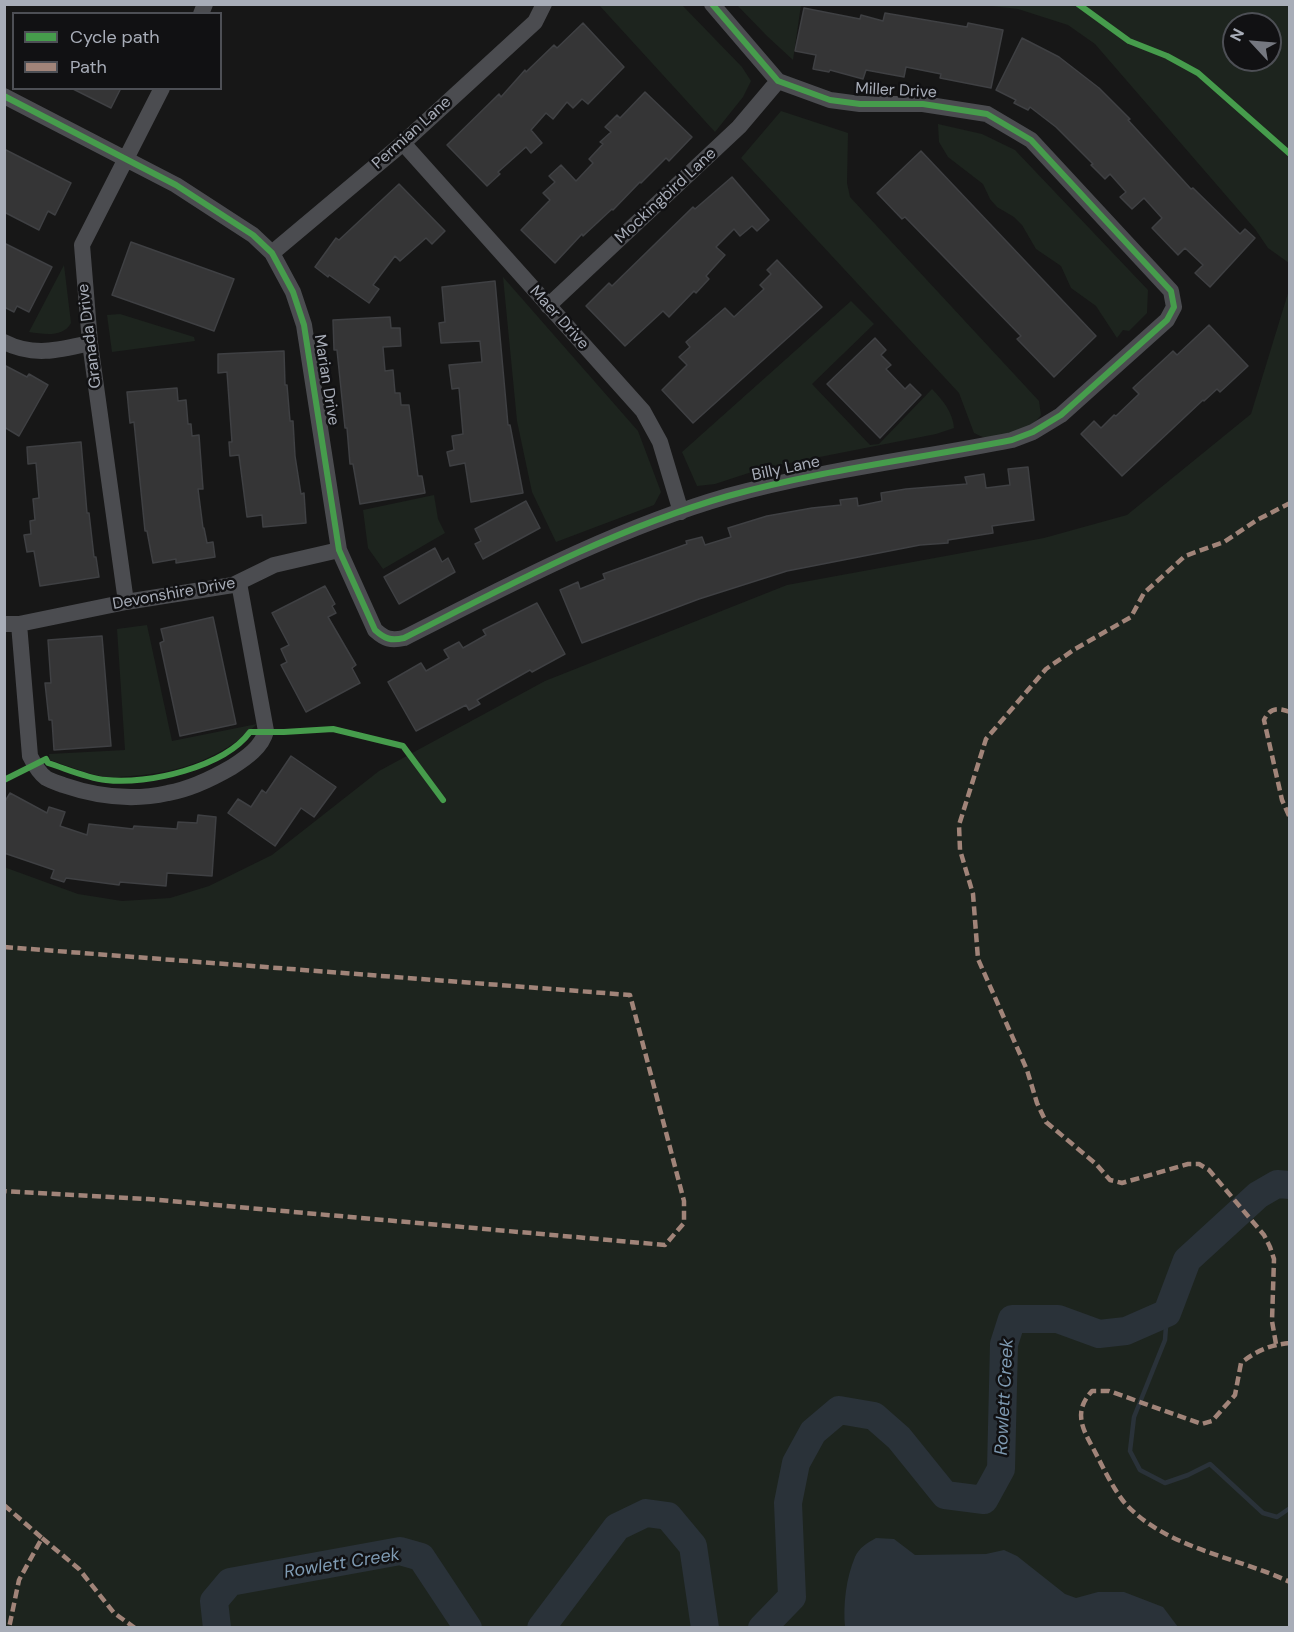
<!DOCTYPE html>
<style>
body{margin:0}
#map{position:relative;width:1294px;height:1632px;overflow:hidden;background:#171717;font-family:"DM Sans",sans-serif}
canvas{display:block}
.frame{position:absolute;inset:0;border:6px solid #a8adb8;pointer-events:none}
.legend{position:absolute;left:12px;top:12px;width:210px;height:78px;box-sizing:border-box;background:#111113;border:2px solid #4d4f55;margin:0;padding:8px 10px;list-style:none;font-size:18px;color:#a8adb8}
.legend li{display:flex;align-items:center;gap:12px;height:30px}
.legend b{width:30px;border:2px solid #4d4f55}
.north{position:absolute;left:1222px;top:12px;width:60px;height:60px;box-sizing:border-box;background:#111113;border:2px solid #4d4f55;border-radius:50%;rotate:296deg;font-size:16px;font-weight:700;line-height:24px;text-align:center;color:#a8adb8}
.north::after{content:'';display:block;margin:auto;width:21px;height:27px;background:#757880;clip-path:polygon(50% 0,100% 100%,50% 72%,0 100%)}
</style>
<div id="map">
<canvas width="1294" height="1632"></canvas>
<div class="frame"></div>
<ul class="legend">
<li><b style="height:8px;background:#469c4c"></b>Cycle path</li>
<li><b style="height:8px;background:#a18479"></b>Path</li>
</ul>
<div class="north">N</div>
</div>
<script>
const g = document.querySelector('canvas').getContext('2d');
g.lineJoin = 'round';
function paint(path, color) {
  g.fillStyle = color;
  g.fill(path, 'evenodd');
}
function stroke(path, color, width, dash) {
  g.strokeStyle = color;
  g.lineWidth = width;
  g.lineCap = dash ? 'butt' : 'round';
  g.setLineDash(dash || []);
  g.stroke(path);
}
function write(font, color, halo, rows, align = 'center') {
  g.font = font + ' "DM Sans",sans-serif';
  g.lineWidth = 5;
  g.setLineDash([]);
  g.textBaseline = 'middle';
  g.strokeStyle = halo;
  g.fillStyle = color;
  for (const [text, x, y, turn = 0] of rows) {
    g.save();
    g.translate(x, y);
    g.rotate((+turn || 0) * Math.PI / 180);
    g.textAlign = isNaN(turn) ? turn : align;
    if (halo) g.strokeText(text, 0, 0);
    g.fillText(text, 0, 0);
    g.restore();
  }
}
const green = new Path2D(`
 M599,5H682L742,67L751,81L743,97L715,132Z
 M737,5H801L793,60L767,36Z
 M983,5H1289V263L1268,248L1255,229L1095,44L1068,25L1018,9ZM1234,24H1270V60H1234Z
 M781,111L848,133L847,183L850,197L1039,401L1041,415C1031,430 1006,438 988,438C983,438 979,435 974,433L959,393L741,158Z
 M938,124L982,134L1015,150L1148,290L1147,313L1129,331L1123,330L1117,338L1096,306L1071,288L1061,266L1036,249L1022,225L1014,217L997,207L990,199L983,184L948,157L939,142Z
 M64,265L71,323C63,338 43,334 29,332Z
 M503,277L638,431L661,492L654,505L556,542L532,492L517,421Z
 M1289,290V1627H5L4,867L78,894L122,901L170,898L209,886L272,855L379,771L545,681L787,585L1044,538L1127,515L1251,414Z
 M851,301L874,324L812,384L870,445L879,444L932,389C943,400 953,413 954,428L936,434L764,468L715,484L697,486L682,452Z
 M120,314L194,337L195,341L112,352L107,315Z
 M434,495L438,519L445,533L383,569L368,548L363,510Z
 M147,625L172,741L257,724C223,758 179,773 131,776C122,776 112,779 103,777C86,773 68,766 50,760L49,754L125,750L117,629Z`);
const water = new Path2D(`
 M876,1538L894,1539L915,1555L986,1554L1004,1550L1017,1556L1065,1594L1076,1598L1098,1592H1124L1163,1607L1178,1627H845C843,1605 846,1578 855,1557C859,1548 867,1543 876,1538Z`);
const stream = new Path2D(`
 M1167,1313L1165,1340L1134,1417L1130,1451L1140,1470L1165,1483L1188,1475L1210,1464L1263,1513L1277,1517L1290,1508`);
const river = new Path2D(`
 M217,1628L214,1601L230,1582L400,1551L421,1557L468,1628
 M541,1628L617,1527L646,1513L668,1516L693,1546L705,1628
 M762,1628L792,1597L788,1503L796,1463L813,1432L839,1410L874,1416L899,1438L945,1495L984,1500L1001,1469L1004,1344L1012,1319H1058L1099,1334L1126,1331L1167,1313L1187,1260L1258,1195L1277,1184L1290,1185`);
const building = new Path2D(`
 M804,8L860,19L861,15L883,21L885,13L967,27L968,23L1003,30L991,88L940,78L941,74L906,67L904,77L866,70L863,79L830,70L829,72L813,69L816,55L795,51Z
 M583,23L624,67L588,104L582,99L573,108L567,102L553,119L546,113L531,130L542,143L531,153L526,147L498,172L500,174L487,186L447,145L499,94L501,97L525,70L526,72L554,45L557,48Z
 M1022,38L1059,57L1099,88L1130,119L1128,120L1191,189L1193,188L1240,234L1245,229L1255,238L1210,287L1195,273L1203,265L1185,248L1178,255L1152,228L1162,218L1144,198L1132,209L1120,197L1126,192L1110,174L1105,179L1091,165L1093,164L1056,127L1030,107L1028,110L1014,103L1016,100L996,90Z
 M71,88H121L111,108Z
 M645,92L692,137L669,161L666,158L641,183L640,182L613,210L612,209L583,236L582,234L555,263L521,230L550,200L543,193L555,182L549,176L561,165L576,181L593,163L589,159L603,144L600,142L611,132L605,127L617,115L620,118Z
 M4,149L71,183L55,215L48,211L39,230L4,212Z
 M921,151L1096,336L1054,377L1017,339L1021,336L905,217L902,219L877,193Z
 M732,177L769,220L757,231L752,226L740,236L734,229L716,247L725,255L706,276L709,279L696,293L694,291L669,317L663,311L625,346L586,306L609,283L612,286L693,207L695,209Z
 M399,184L445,231L432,244L426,238L400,261L395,256L373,285L379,289L369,303L329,275L328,277L315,267L336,238L339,240Z
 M131,242L234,279L214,331L112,295Z
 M4,243L52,267L29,312L17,306L14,312L4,307Z
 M777,260L822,307L693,423L662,390L687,365L679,357L690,347L686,342L725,308L734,317L764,289L760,285L771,274L767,270Z
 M495,281L508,425H510L523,493L471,502L465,463L450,466L447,452L454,450L452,436L463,434L459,388L452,389L449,365L482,362L480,341L441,343L439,323L445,322L442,287Z
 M390,317L391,328H400L401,346L383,347L385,371L393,370L395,393H400L401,405H409L418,476H422L425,493L360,504L353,464H350L347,428H345L337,350H334L333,320Z
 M1209,325L1248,366L1220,392L1217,389L1204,401L1203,400L1122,476L1081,434L1094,421L1101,428L1114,415L1116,416L1139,394L1133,388L1173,351L1177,355Z
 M875,338L886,350L881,355L891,365L886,369L905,389L910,384L921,395L880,438L827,384Z
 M284,351L285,385H287L290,421H293L295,456L301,494L304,493L306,523L263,527L262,515L247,517L239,455L230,456L229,442H232L227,372L218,373V354Z
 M4,365L27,377L29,374L48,385L19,436L4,427Z
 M177,388L178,401L186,400L188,424H191L192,436L199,435L203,489H198L203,528H204L207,543L213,542L215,557L176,563V559L153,563L147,531H145L134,422L130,423L127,392Z
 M81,442L87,513H89L94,557H96L99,577L40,586L34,551L27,552L24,535L31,534L30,521L35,520L33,499L39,498L36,463L28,464L27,447Z
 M1028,467L1034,520L992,526L993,533L948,540V543L920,545L787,571L699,599L582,643L560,590L578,582L580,589L605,579L603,574L687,544L686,541L702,537L705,545L731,537L728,528L767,516L812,508L841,505L840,500L857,498L858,506L882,501L881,493L906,489L967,484L965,477L984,474L986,488L1010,485L1008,469Z
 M526,501L540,528L483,559L475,544L481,541L475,529Z
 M435,548L442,562L448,558L455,572L399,604L384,577Z
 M325,586L335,604L332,606L336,613L328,617L356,665L352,668L360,683L306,712L281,665L287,662L281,649L289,645L272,613Z
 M537,603L565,654L532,672L530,670L477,700L480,704L469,710L466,705L416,731L388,682L421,663L426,671L449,658L444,650L459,642L463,648L486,635L483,630Z
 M213,617L236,724L180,736L160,643L164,641L161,629Z
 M102,636L111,746L54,750L52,720H49L45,683H51L48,640Z
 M291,756L336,787L314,817L301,808L275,846L228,813L238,799L251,807L262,790L266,793Z
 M10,793L47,813L49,807L65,812L60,826L87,835L89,824L133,829L134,826L177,829L178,822L197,823L198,815L216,817L212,876L167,873L166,886L120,882L119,885L66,878L64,882L51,878L54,870L4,853V803Z`);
const minor = new Path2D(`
 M201,14L205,4
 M4,96L176,185L253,235L272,253L293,292L304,325L339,550L375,630C385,639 391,641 404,638C509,585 614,529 728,496C821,470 917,459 1012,440L1033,432L1061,415L1167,320L1174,307L1171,291L1031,140L987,114L923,104H860L830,100L778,81L712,4
 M403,143L643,411L660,442L681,512
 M272,253L403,143L535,22L544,4
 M548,306L739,127L778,81
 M4,342C33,357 60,350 90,343
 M126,602L90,343L82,245L162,88
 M4,624H19L126,602L233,585L274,565L339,550
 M19,624L30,756C34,764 39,773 46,778C51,781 58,783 63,785C98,797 133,801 168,793C191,789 213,778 232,767C246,758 262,747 266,731L239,583`);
const quiet = new Path2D(`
 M1290,712C1277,707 1270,708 1264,720L1282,800L1290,818
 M4,947L630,995L684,1201V1223L665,1245L148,1199L4,1191
 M1290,1343C1269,1345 1256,1351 1241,1363L1235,1395L1212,1421L1202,1424L1109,1391H1092C1073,1412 1082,1428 1094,1450C1103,1467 1112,1487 1124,1502C1164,1548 1237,1557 1290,1582
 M1276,1344L1272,1321L1274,1259L1270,1247L1264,1235L1209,1170L1199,1164H1188L1122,1183L1110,1180L1096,1164L1046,1122L1037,1103L1027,1070L978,959L973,894L960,850L959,825L986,739L1046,669L1075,649L1131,617L1144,593L1185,556L1224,542L1257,520L1290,503
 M4,1505L42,1538L19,1580L9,1628
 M42,1538L79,1569L114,1613L135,1628`);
const cycleway = new Path2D(`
 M1078,4L1129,41L1167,56L1198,73L1290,154
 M4,96L176,185L253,235L272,253L293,292L304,325L339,550L375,630C385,639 391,641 404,638C509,585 614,529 728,496C821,470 917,459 1012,440L1033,432L1061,415L1167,320L1174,307L1171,291L1031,140L987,114L923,104H860L830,100L778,81L712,4
 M4,780L46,759L48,763C67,769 86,778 106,780C148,785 224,767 250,732H284L333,729L403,746L443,800`);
const streetNames = [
 ["Miller Drive",896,91,3],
 ["Permian Lane",412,133,-42],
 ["Mockingbird Lane",666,196,-43],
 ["Maer Drive",559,318,48],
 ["Granada Drive",90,336,-97],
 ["Marian Drive",326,380,81],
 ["Billy Lane",786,469,-12],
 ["Devonshire Drive",174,594,-10]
];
const waterNames = [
 ["Rowlett Creek",1005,1397,-87],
 ["Rowlett Creek",342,1564,-9]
];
paint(green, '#1d241e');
paint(water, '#2a3239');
stroke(stream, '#2a3239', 4.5);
stroke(river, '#2a3239', 28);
paint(building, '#353536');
stroke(building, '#3f4043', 1.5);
stroke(minor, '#4b4c50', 16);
stroke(quiet, '#a18479', 4.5, [9, 4.5]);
stroke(cycleway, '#469c4c', 6);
write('16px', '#a8adb8', '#111113', streetNames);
write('italic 18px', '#7f9bb3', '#111113', waterNames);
</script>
